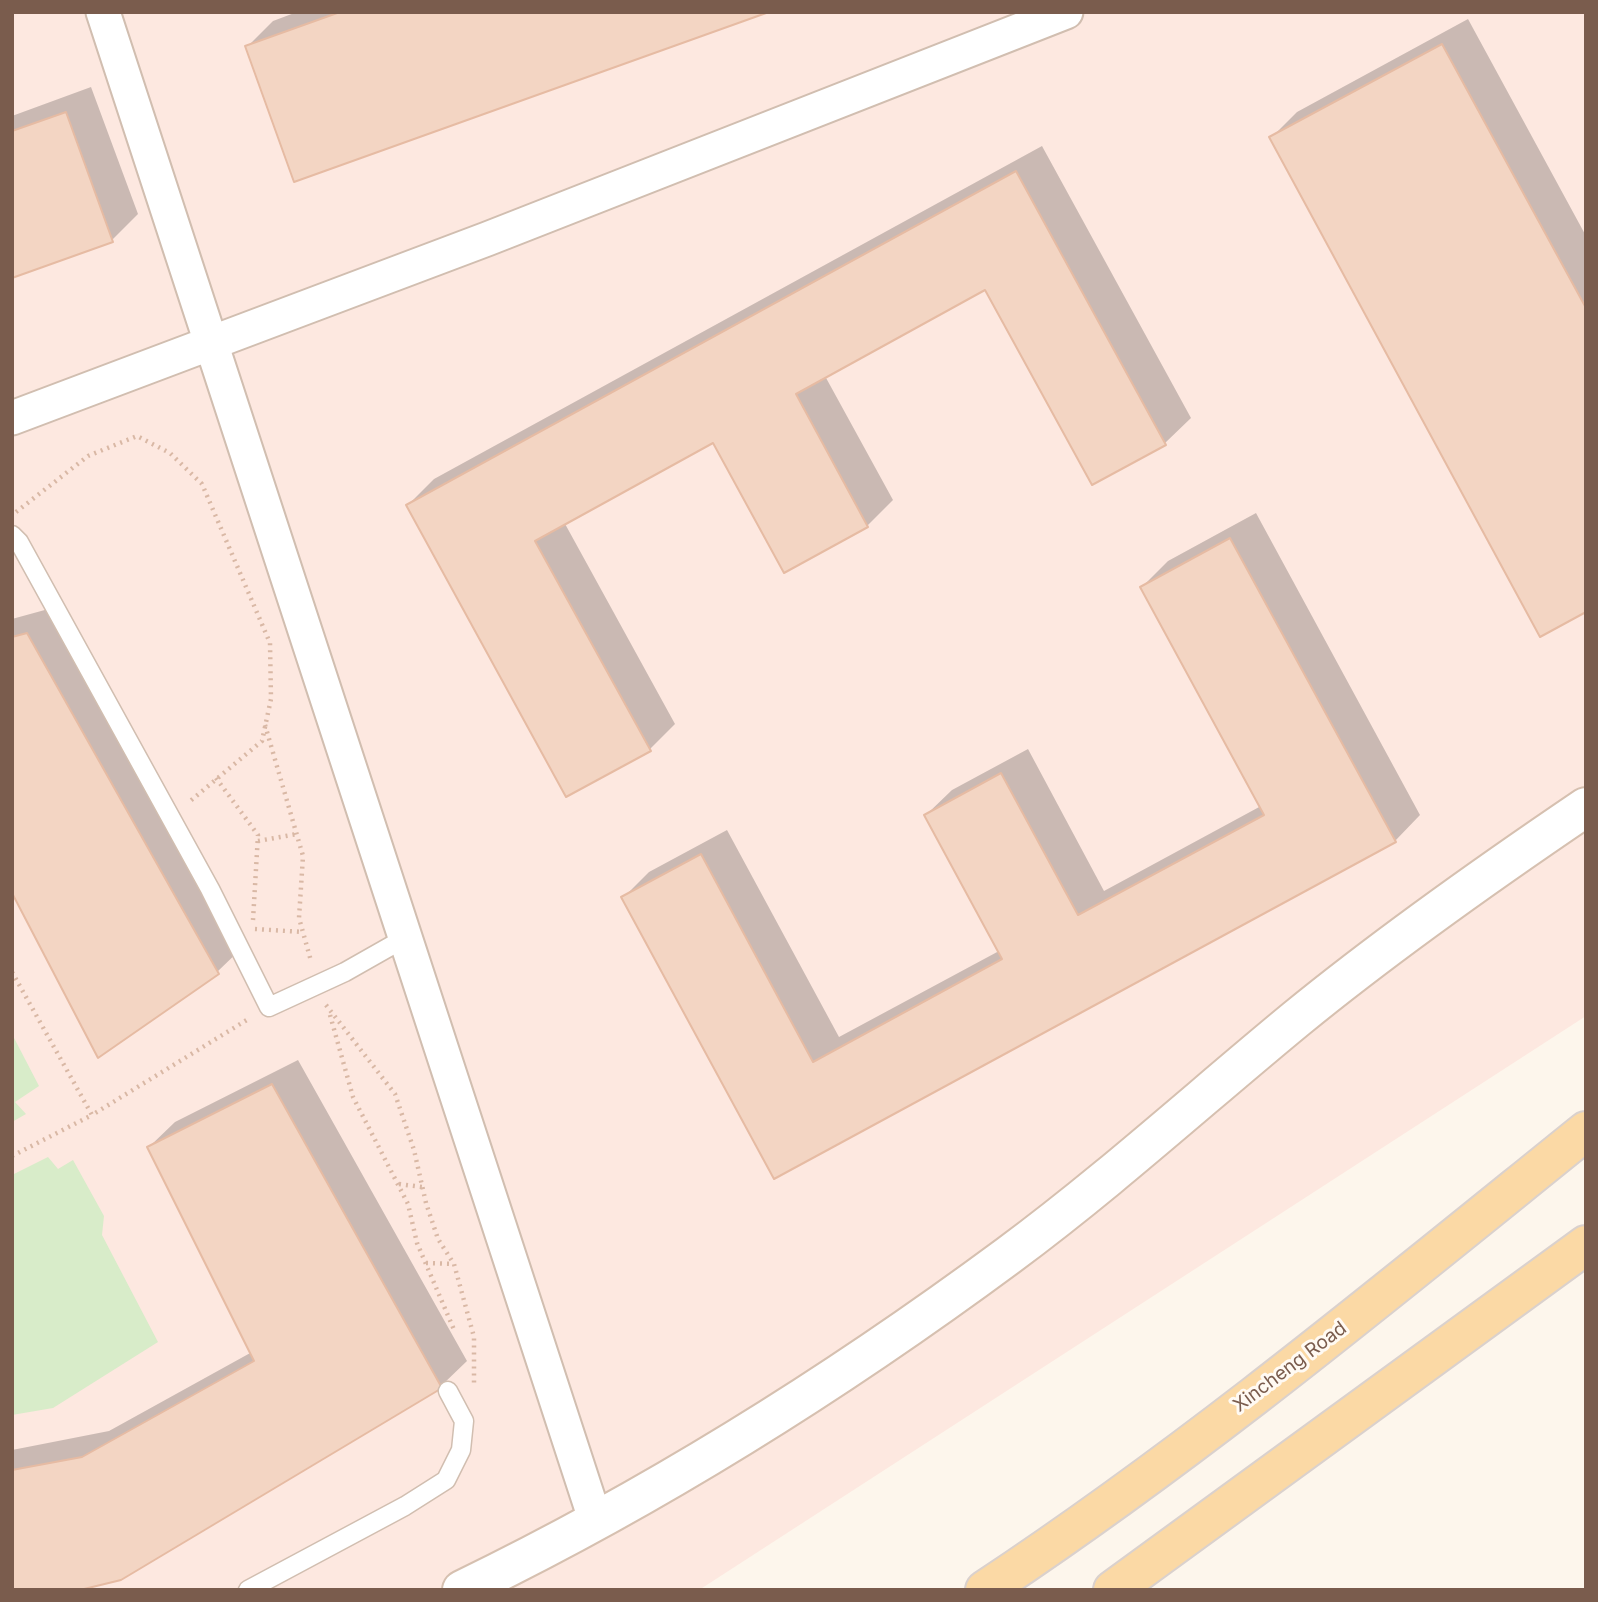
<!DOCTYPE html>
<style>
body{margin:0}
#map{position:relative;width:1598px;height:1602px;overflow:hidden;background:#fdf6ec;font-family:Inter,sans-serif}
canvas{display:block}
.frame{position:absolute;inset:0;border:14px solid #7a5c4d;pointer-events:none}
</style>
<div id="map">
<canvas width="1598" height="1602"></canvas>
<div class="frame"></div>
</div>
<script>
const g = document.querySelector('canvas').getContext('2d');
g.lineJoin = 'round';
function paint(path, color) {
  g.fillStyle = color;
  g.fill(path, 'evenodd');
}
function stroke(path, color, width, dash) {
  g.strokeStyle = color;
  g.lineWidth = width;
  g.lineCap = dash ? 'butt' : 'round';
  g.setLineDash(dash || []);
  g.stroke(path);
}
function write(font, color, halo, rows, align = 'center') {
  g.font = font + ' Inter,sans-serif';
  g.lineWidth = 6;
  g.setLineDash([]);
  g.textBaseline = 'middle';
  g.strokeStyle = halo;
  g.fillStyle = color;
  for (const [text, x, y, turn = 0] of rows) {
    g.save();
    g.translate(x, y);
    g.rotate((+turn || 0) * Math.PI / 180);
    g.textAlign = isNaN(turn) ? turn : align;
    if (halo) g.strokeText(text, 0, 0);
    g.fillText(text, 0, 0);
    g.restore();
  }
}
const commercial = new Path2D(`
 M12,12H1586V1016L699,1590H12Z`);
const green = new Path2D(`
 M12,1034L39,1086L15,1102L26,1114L12,1122Z
 M48,1157L58,1169L73,1160L104,1216L102,1235L158,1342L53,1408L12,1415V1175Z`);
const shadow = new Path2D(`
 M297,12H764L247,47L273,21Z
 M1468,19L1586,236V610L1271,138L1297,112Z
 M91,87L138,214L112,240L12,276V116Z
 M1042,146L1191,418L1165,443L986,287L825,376L893,500L867,526L785,570L714,441L564,522L675,724L649,750L408,505L434,479Z
 M1256,513L1420,815L1395,841L775,1177L623,898L649,872L727,830L839,1037L999,951L926,815L952,790L1028,749L1104,891L1261,806L1142,587L1168,561Z
 M52,608L243,947L217,972L12,890V619Z
 M298,1060L467,1361L441,1386L12,1590V1450L109,1431L252,1352L149,1147L175,1122Z`);
const building = new Path2D(`
 M340,12H769L294,182L245,46Z
 M1442,44L1586,308V612L1540,637L1269,137Z
 M66,112L113,242L12,278V131Z
 M1016,171L1166,445L1092,485L985,290L796,394L868,527L784,573L713,443L535,541L651,751L566,797L406,505Z
 M1230,538L1396,842L774,1179L621,897L701,854L813,1062L1002,959L924,815L1001,773L1078,915L1264,815L1140,587Z
 M27,633L219,974L98,1058L12,893V637Z
 M272,1084L442,1388L121,1580L80,1590H12V1470L82,1457L254,1361L147,1147Z`);
const path = new Path2D(`
 M16,512L88,456L137,436L170,453L202,484L270,643L271,699L262,741L189,802
 M265,725L303,856L299,918L311,961
 M216,778L258,835L253,920
 M258,841L297,834
 M255,929L303,932
 M12,972L92,1115L250,1018
 M326,1005L395,1094L414,1150L426,1203L438,1239L454,1264L474,1337V1386
 M330,1015L353,1097L408,1204L417,1243L455,1332
 M12,1156L92,1115
 M399,1184L422,1187
 M426,1263L454,1264`);
const lane = new Path2D(`
 M12,535L19,542L210,889L269,1007L345,972L405,938
 M248,1590L405,1506L446,1480L461,1450L464,1421L448,1391`);
const street = new Path2D(`
 M103,12L596,1522
 M12,418L487,239L1066,12`);
const secondary = new Path2D(`
 M462,1590C656,1496 836,1383 1009,1255C1109,1181 1200,1098 1296,1019C1389,943 1487,874 1586,807`);
const primary = new Path2D(`
 M985,1590C1195,1451 1390,1289 1586,1131
 M1113,1590L1586,1245`);
const streetNames = [
 ["Xincheng Road",1290,1367,-37]
];
paint(commercial, '#fde8e0');
paint(green, '#d8ecc9');
paint(shadow, '#0003');
paint(building, '#f3d5c3');
stroke(building, '#e6bba3', 2);
stroke(lane, '#d1beb0', 21);
stroke(street, '#d1beb0', 37);
stroke(secondary, '#d6c0b0', 42);
stroke(primary, '#dad1cd', 42);
stroke(path, '#d9b8a5', 4.5, [2, 5]);
stroke(lane, '#fff', 18);
stroke(street, '#fff', 33);
stroke(secondary, '#fff', 38);
stroke(primary, '#fbd9a5', 38);
write('19px', '#7a5c4d', '#fffaf3', streetNames);
</script>
